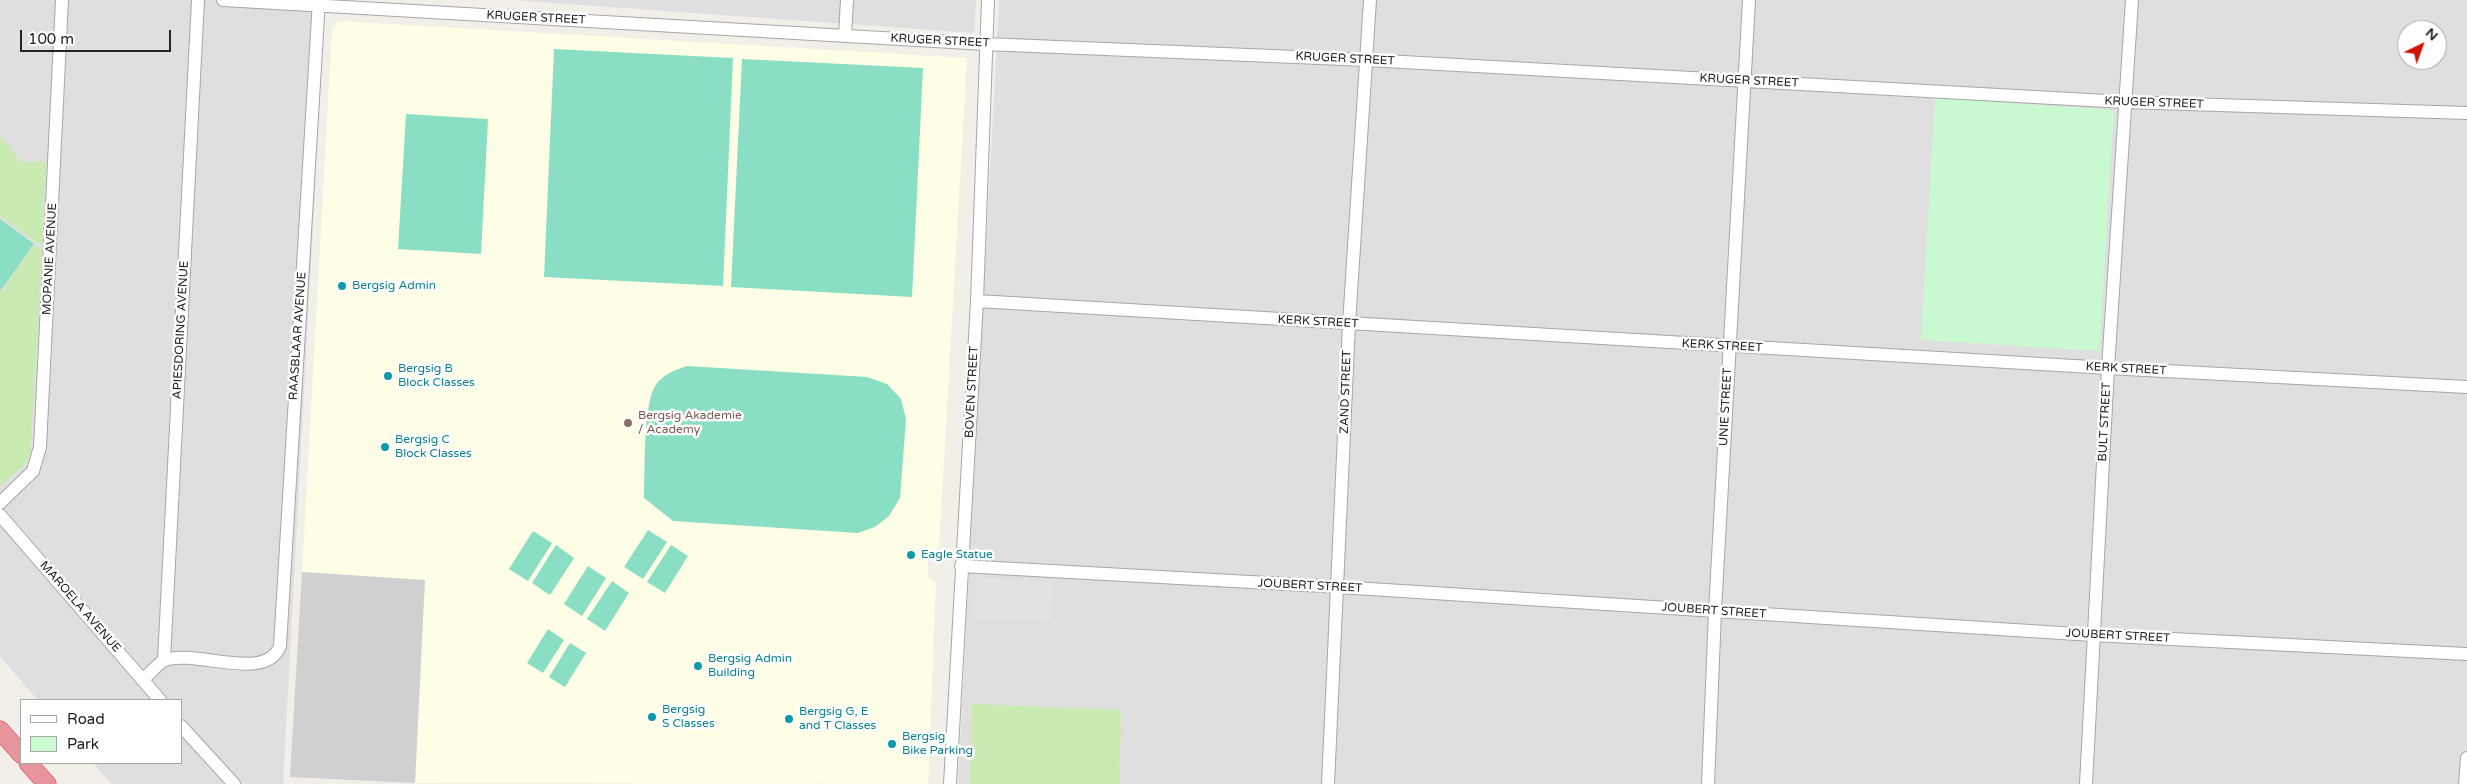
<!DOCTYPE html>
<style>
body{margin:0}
#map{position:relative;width:2467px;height:784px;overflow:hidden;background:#f2efe9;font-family:"Varela Round",sans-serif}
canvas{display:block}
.legend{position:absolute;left:20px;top:699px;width:162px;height:65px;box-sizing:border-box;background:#fff;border:1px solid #a7a7a7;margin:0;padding:6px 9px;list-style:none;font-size:15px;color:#222}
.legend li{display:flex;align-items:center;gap:10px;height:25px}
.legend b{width:25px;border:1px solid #a7a7a7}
.north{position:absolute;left:2397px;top:20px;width:50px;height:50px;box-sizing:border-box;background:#fff;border:1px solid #a7a7a7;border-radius:50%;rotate:42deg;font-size:14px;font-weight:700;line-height:20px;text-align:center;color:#222}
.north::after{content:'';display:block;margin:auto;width:18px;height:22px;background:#cf1305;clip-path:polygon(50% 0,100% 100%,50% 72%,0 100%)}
.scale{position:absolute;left:20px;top:30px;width:151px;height:22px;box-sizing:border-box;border:2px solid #222;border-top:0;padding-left:6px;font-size:15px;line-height:18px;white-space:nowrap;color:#222;-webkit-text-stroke:4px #fff;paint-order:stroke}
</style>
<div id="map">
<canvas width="2467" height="784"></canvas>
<ul class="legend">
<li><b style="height:6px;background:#fff"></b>Road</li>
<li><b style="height:14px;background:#c9f9d0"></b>Park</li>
</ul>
<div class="north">N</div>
<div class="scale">100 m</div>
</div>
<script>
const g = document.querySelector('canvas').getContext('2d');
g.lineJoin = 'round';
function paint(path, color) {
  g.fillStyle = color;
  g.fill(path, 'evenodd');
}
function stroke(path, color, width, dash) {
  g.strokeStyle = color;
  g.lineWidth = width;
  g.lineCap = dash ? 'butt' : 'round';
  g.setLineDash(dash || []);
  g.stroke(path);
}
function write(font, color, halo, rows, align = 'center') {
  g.font = font + ' "Varela Round",sans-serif';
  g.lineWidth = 5;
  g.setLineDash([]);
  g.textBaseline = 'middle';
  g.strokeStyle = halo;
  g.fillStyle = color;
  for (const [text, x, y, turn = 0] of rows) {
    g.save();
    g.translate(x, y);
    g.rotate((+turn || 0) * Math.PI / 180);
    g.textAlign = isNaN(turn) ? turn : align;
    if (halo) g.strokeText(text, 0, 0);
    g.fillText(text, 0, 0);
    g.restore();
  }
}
const residential = new Path2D(`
 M0,0H325L283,784H112L93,763H181V700H38L0,657Z
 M512,0H976L974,33Z
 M999,0H2467V784H958ZM2407,30H2437V60H2407Z`);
const education = new Path2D(`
 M339,21L967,58L939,547L928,555V577L936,583L928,784L415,783L425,581L302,572L332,28Z`);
const religious = new Path2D(`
 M302,572L425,580L415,783L290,777Z`);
const grass = new Path2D(`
 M0,136L21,162H46L42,246L0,216Z
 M35,244L42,250L30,455L25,464L0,486V290L2,291Z
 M972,704L1121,710L1119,784H970Z`);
const park = new Path2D(`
 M1935,98L2114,110L2099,351L1921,340Z`);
const pitch = new Path2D(`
 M554,49L733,58L723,286L544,277Z
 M742,59L923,68L912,297L731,287Z
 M406,114L488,119L481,254L398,249Z
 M0,219L34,244L1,290L0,289Z
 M687,366L867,377L887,384L901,399L906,419L900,498L889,516L875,527L858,533L673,521L644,498C645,471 643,407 655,386C663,374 675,370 687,366Z
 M648,530L667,542L643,579L624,567Z
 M533,531L552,543L528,581L509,569Z
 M556,545L574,558L550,595L532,583Z
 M671,545L688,556L665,593L647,582Z
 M588,566L606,578L582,616L564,604Z
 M612,581L629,593L605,631L587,619Z
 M548,629L564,640L543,673L527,663Z
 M570,643L586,653L565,687L549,677Z`);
const parking = new Path2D(`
 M975,578L1053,582L1052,621L973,617Z`);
const minor = new Path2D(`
 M223,0L986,44L1367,60L2125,102L2467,113
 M845,36L847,0
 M977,301L2108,368L2467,387
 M0,503L33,471L40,447L62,0
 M0,515L160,700
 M961,566L1323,586L2093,635L2467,654
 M164,660L198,0
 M142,680C149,675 158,663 165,660C196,649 266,683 280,646L319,0
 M181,726L234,784
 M950,784L977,301L988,0
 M1328,784L1349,324L1370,0
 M1708,784L1715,611L1749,0
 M2086,784L2108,368L2132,0
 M2465,784L2467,758`);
const highway = new Path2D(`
 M0,730L21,754
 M28,763L47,784`);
const markers = [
 [342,286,5,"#0f9aa8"],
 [388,376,5,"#0f9aa8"],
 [628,423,5,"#8d6e63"],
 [385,447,5,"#0f9aa8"],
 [911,555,5,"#0f9aa8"],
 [698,666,5,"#0f9aa8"],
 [652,717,5,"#0f9aa8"],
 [789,719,5,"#0f9aa8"],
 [892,744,5,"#0f9aa8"]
];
const streetNames = [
 ["KRUGER STREET",536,18,3],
 ["KRUGER STREET",940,41,3],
 ["KRUGER STREET",1345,59,3],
 ["KRUGER STREET",1749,81,3],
 ["KRUGER STREET",2154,103,2],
 ["MOPANIE AVENUE",50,259,-87],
 ["KERK STREET",1318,322,3],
 ["APIESDORING AVENUE",181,330,-87],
 ["RAASBLAAR AVENUE",298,336,-86],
 ["KERK STREET",1722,346,3],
 ["KERK STREET",2126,369,3],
 ["BOVEN STREET",972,392,-87],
 ["ZAND STREET",1346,392,-88],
 ["UNIE STREET",1726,407,-87],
 ["BULT STREET",2105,422,-87],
 ["JOUBERT STREET",1310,586,3],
 ["MAROELA AVENUE",80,607,49],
 ["JOUBERT STREET",1714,611,4],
 ["JOUBERT STREET",2118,636,3]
];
const cultureNames = [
 ["Bergsig Admin",352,286],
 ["Bergsig B",398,369],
 ["Block Classes",398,383],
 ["Bergsig C",395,440],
 ["Block Classes",395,454],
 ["Eagle Statue",921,555],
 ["Bergsig Admin",708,659],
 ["Building",708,673],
 ["Bergsig",662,710],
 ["S Classes",662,724],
 ["Bergsig G, E",799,712],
 ["and T Classes",799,726],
 ["Bergsig",902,737],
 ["Bike Parking",902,751]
];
const educationNames = [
 ["Bergsig Akademie",638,416],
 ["/ Academy",638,430]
];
paint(residential, '#e0dfdf');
paint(education, '#fdfee5');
paint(religious, '#d0d0d0');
paint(grass, '#c9eab1');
paint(park, '#c9f9d0');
paint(pitch, '#8adec3');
paint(parking, '#e2e2e2');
stroke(minor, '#a6a6a6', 14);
stroke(highway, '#d82e5c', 19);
stroke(minor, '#fff', 12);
stroke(highway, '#e6949d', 18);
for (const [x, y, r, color] of markers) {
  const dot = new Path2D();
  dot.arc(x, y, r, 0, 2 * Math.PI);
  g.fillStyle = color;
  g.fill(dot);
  stroke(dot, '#fff', 2);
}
write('12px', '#222', '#fff', streetNames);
write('12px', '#0d838f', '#fff', cultureNames, 'left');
write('12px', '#785e54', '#fff', educationNames, 'left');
</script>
